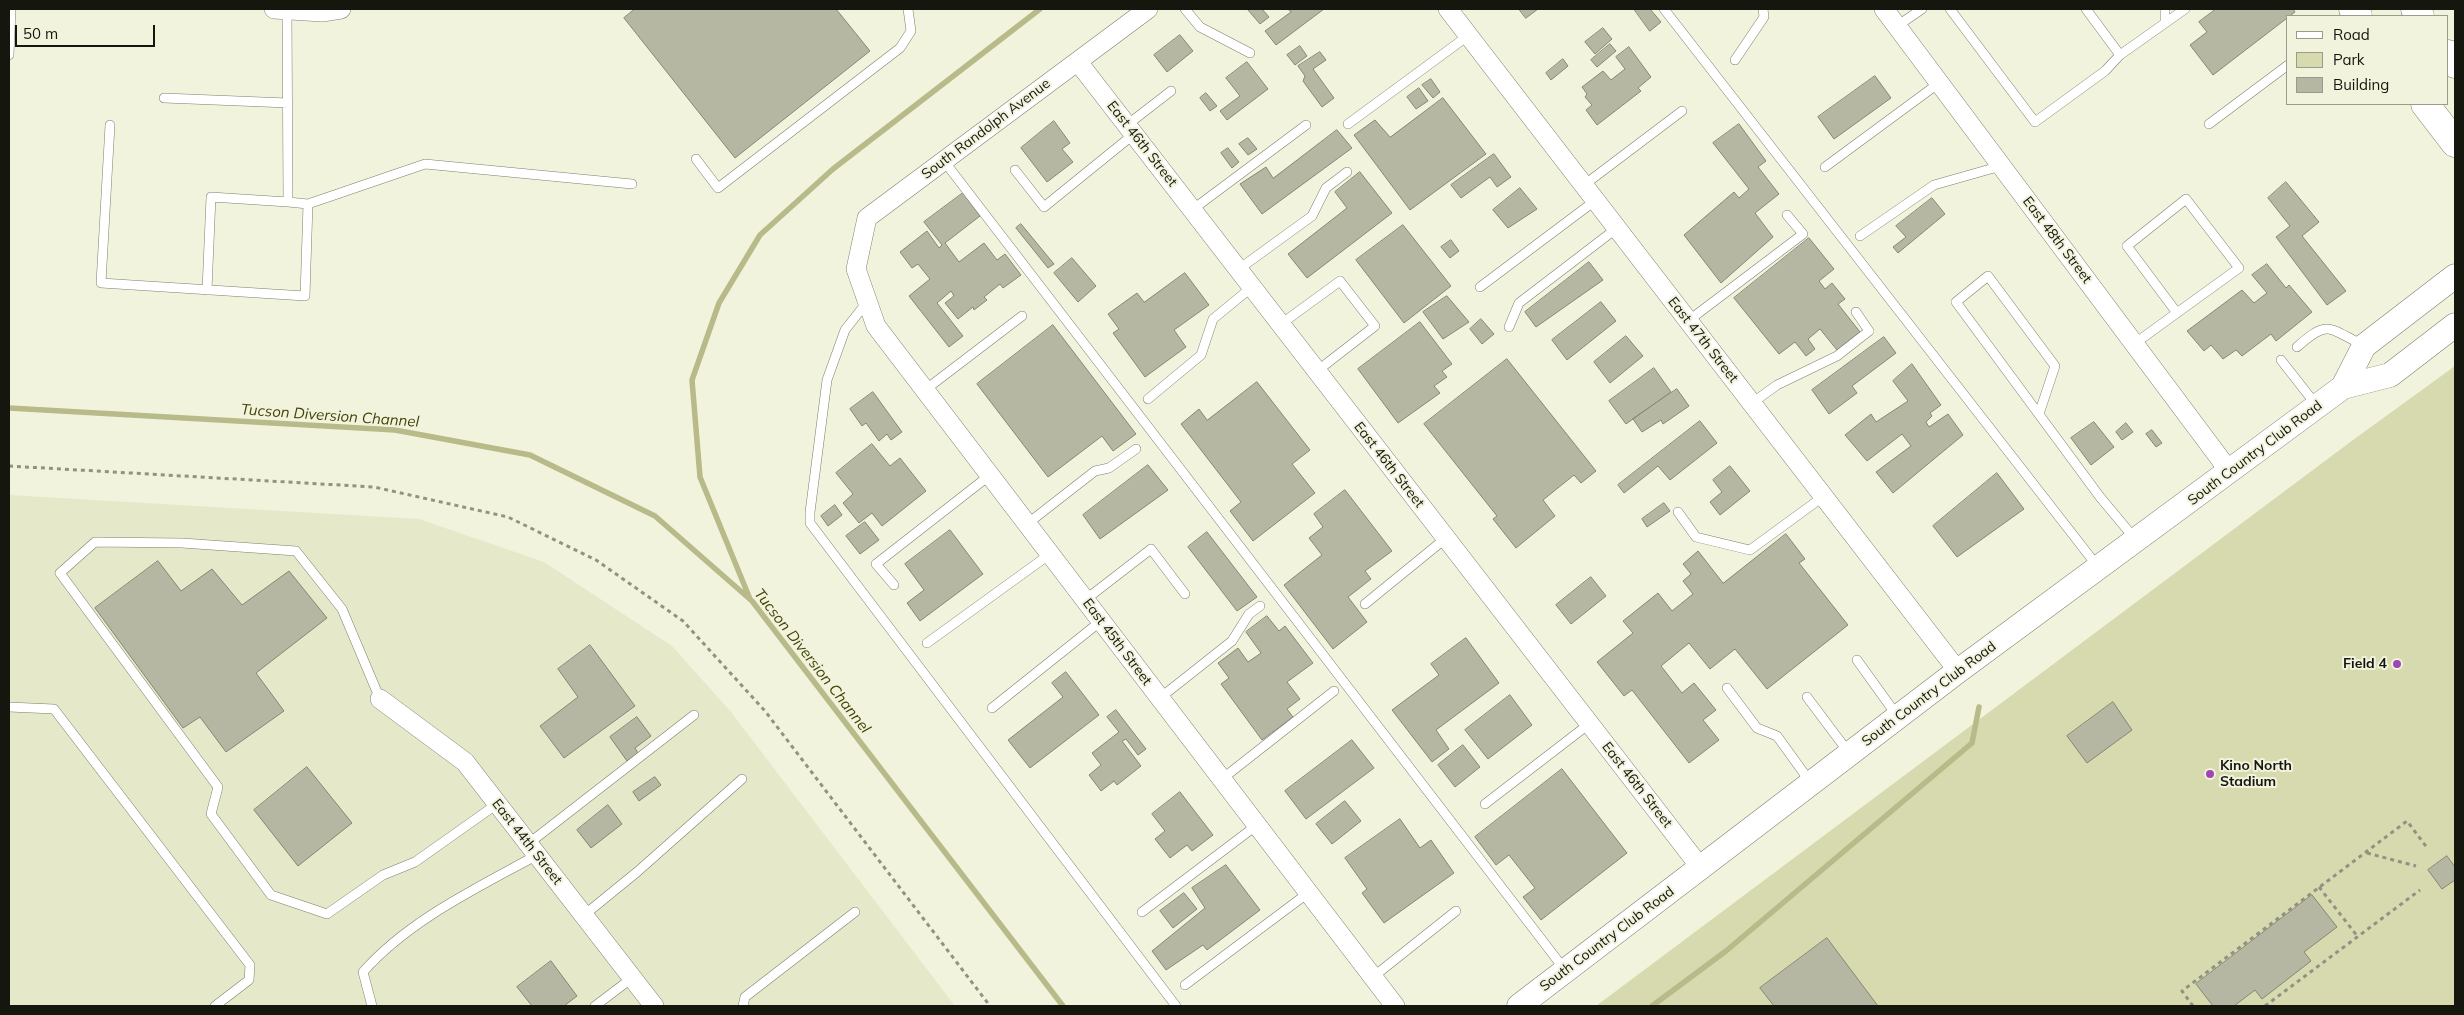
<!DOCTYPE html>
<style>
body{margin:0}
#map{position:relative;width:2464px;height:1015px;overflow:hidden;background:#f2f3dd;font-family:Mulish,sans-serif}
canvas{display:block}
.frame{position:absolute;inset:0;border:10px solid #15160e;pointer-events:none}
.legend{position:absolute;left:2286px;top:15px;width:162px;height:90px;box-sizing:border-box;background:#f2f3dd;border:1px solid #9a9b8a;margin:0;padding:6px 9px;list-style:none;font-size:15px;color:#15160e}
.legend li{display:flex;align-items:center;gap:10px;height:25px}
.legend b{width:25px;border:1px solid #9a9b8a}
.scale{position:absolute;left:15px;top:25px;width:140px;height:22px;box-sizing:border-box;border:2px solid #15160e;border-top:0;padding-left:6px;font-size:15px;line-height:18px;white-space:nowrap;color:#15160e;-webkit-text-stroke:4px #f2f3dd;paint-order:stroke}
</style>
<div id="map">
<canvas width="2464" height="1015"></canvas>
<div class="frame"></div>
<ul class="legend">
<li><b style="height:6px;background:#fff"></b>Road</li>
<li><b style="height:14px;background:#d7daae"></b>Park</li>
<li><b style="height:14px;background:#b6b7a2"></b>Building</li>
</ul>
<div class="scale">50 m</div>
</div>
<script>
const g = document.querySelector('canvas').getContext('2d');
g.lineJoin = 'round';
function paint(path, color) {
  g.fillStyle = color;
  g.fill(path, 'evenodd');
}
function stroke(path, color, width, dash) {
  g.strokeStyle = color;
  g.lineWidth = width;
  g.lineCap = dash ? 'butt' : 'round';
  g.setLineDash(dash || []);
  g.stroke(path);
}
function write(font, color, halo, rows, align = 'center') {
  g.font = font + ' Mulish,sans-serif';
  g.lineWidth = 4;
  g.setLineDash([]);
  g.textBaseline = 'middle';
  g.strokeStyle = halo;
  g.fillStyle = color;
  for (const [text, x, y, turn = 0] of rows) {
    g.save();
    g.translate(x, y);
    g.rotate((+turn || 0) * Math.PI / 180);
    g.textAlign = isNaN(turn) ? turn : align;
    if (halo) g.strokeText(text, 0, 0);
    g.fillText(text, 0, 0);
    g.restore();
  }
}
const built = new Path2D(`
 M9,495L419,519L544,562L672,646L731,712L955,1006H9Z`);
const green = new Path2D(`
 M2455,366V1006H1596L2353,440Z`);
const stream = new Path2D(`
 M9,408L395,430L530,455L655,516L752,601L1063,1006
 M750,599L700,477L692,380L719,303L760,235L833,169L1040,9
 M1652,1006L1726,951L1972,743L1979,707`);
const building = new Path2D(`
 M635,9H836L870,51L735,158L624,18Z
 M1250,9H1262L1269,17L1260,24L1248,10Z
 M1288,9H1324L1276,45L1265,31L1291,12Z
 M1519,9H1538L1526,18Z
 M1634,9H1650L1661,22L1650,31Z
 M2216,9H2293L2295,12L2213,75L2190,45L2207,32L2199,22Z
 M1603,28L1612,39L1595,54L1585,42Z
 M1180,35L1193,51L1167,72L1154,55Z
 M1610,44L1616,51L1597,67L1591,60Z
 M1300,46L1307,56L1295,65L1287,55Z
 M1629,47L1651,77L1638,88L1641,91L1597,125L1586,110L1592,105L1585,97L1587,94L1582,87L1603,71L1611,80L1625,69L1616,57Z
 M1320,52L1326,60L1313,69L1334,98L1322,107L1303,81L1305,76L1298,66Z
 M1563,59L1568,66L1551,80L1546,73Z
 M1247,62L1268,89L1227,120L1220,111L1240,96L1226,78Z
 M1875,76L1891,98L1834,139L1818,117Z
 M1431,79L1440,92L1433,98L1422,85Z
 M1419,88L1428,101L1416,109L1407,97Z
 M1206,93L1217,106L1210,111L1200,98Z
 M1443,98L1486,154L1410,210L1354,135L1375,120L1390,137Z
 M1054,121L1070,143L1062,149L1073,162L1047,182L1021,148Z
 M1739,124L1766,161L1758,167L1779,194L1755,213L1773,237L1721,283L1684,235L1734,192L1739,198L1749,189L1713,143Z
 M1337,130L1352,148L1262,214L1240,184L1266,167L1273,178Z
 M1248,138L1257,149L1248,155L1239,144Z
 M1228,148L1239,162L1232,168L1221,153Z
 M1494,154L1511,177L1497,187L1490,177L1461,198L1451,185Z
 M1360,172L1392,213L1307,278L1288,254L1347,208L1335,192Z
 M2286,182L2319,222L2302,236L2346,291L2327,305L2276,237L2290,226L2268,198Z
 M1520,188L1537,209L1508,228L1493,210Z
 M963,193L980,216L945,243L959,262L984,243L997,260L1005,254L1021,275L1003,288L1000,284L984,297L987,300L974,310L973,307L958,319L945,303L954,296L951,291L937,303L963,336L949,347L909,296L930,279L918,264L912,268L900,252L927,231L939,248L942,245L924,222Z
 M1932,198L1945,214L1898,253L1893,247L1906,237L1896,226Z
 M1021,224L1054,264L1048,268L1016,228Z
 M1403,225L1451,286L1404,323L1356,260Z
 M1809,238L1834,269L1819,281L1825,289L1832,283L1845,299L1838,304L1860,332L1837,350L1820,329L1808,339L1815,349L1806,356L1795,342L1779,354L1734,298Z
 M1451,240L1459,251L1450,258L1441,247Z
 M1072,258L1096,286L1078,302L1054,273Z
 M1589,262L1603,280L1536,327L1525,312Z
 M2267,264L2286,288L2289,285L2312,312L2276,341L2271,334L2242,356L2236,350L2223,359L2211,345L2204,351L2187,331L2242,290L2254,303L2267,293L2252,275Z
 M1185,273L1209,305L1174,330L1186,347L1145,377L1113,333L1119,329L1108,314L1137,293L1144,302Z
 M1447,296L1469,322L1443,339L1423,312Z
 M1601,302L1616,321L1567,360L1552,340Z
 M1481,319L1494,334L1482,344L1470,329Z
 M1420,322L1452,364L1442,371L1447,377L1434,386L1440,393L1398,423L1358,369Z
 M1053,325L1136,434L1113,451L1102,436L1048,477L977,384Z
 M1626,336L1643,356L1610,383L1594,362Z
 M1884,337L1896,353L1852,386L1857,393L1829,414L1812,390Z
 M1507,359L1596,471L1581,483L1574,475L1543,500L1555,516L1516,548L1493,519L1497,516L1424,424Z
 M1912,364L1941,405L1930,413L1932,416L1926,422L1929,427L1948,414L1963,435L1893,493L1876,472L1911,446L1902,434L1867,461L1845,435L1871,414L1876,422L1908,401L1893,381Z
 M1654,368L1671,392L1626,424L1609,401Z
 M1257,382L1310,450L1292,464L1315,493L1253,541L1230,511L1241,502L1181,424L1199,409L1207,420Z
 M1677,389L1689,406L1663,424L1661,420L1642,432L1633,419Z
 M873,392L902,432L891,440L887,434L879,441L866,423L862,426L850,409Z
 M1700,421L1717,443L1670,480L1658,466L1624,493L1618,485Z
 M2094,422L2114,447L2091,465L2071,438Z
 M2126,423L2133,432L2122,440L2116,432Z
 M2152,430L2162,443L2156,447L2146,434Z
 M872,444L890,466L900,458L926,491L882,526L872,513L859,523L843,503L853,494L836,473Z
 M1148,465L1168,490L1100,539L1083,515Z
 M1730,466L1750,491L1720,515L1710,502L1722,492L1713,480Z
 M1997,473L2024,509L1957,557L1933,526Z
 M1345,490L1392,551L1365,571L1371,579L1348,597L1367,622L1333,649L1284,585L1322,555L1309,538L1323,527L1314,514Z
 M1664,503L1670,511L1647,527L1642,519Z
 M835,505L842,515L828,526L821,516Z
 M865,522L879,540L860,554L846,536Z
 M950,530L983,574L920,621L907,603L924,590L905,564Z
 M1207,532L1257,597L1237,611L1188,547Z
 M1786,534L1805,559L1799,563L1848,625L1767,689L1735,649L1710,669L1689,643L1661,666L1682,693L1694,683L1716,710L1703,720L1719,740L1689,763L1632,690L1624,696L1597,662L1633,633L1623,621L1658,593L1672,611L1693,594L1683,581L1691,574L1683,564L1698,551L1723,583Z
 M158,561L181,591L212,569L242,605L289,571L327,618L256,673L284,711L226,752L200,717L183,728L95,608Z
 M1591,577L1606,596L1571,624L1556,605Z
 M1267,616L1279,631L1285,626L1313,663L1287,682L1300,699L1287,709L1293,717L1262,740L1221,684L1229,678L1218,663L1238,648L1248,662L1261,653L1246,632Z
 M1466,638L1499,683L1436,730L1449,749L1432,762L1392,710L1439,675L1431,664Z
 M590,645L635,706L564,758L540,726L578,697L558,669Z
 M1066,672L1099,715L1030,768L1008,740L1063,697L1052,683Z
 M1510,695L1532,725L1488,759L1465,730Z
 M2113,702L2132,730L2087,763L2067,736Z
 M1116,710L1146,749L1138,755L1126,739L1122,741L1141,766L1117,785L1114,781L1101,791L1089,775L1101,765L1092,753L1119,732L1107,717Z
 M637,717L651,736L635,748L638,753L627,761L610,737Z
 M1352,740L1374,768L1306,819L1285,791Z
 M1463,745L1480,767L1455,787L1438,765Z
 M307,767L352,823L298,866L254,810Z
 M1562,769L1627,853L1541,920L1523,897L1535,888L1509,855L1496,865L1475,837Z
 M655,777L661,785L639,801L633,792Z
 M1180,792L1213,835L1192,851L1187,845L1170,858L1155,839L1165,831L1152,814Z
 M1345,801L1361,821L1332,844L1316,824Z
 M608,805L622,824L591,848L577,830Z
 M1400,819L1420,848L1431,840L1454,873L1384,923L1362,893L1367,889L1345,858Z
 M2447,856L2455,867V880L2442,889L2428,870Z
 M1226,865L1260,910L1207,950L1203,945L1166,970L1152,951L1205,908L1192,888Z
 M1184,893L1197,909L1173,928L1160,911Z
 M2312,895L2337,927L2304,952L2311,961L2262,999L2255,990L2234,1006H2213L2196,984Z
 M1827,938L1878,1006H1774L1760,988Z
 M551,961L577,996L564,1006H532L517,987Z`);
const path = new Path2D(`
 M9,466L374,487L508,517L596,560L683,621L765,711L990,1006
 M2367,853L2416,866
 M2319,887L2358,937
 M2193,1006L2182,991L2407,821L2428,849
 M2265,1006L2420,890`);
const service = new Path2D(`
 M1185,9L1200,27L1250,53
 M1664,9L2098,567
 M1950,9L2035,122L2105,71L2120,55
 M2086,9L2120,55L2185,9
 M2165,9V23
 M1897,26L1922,9
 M9,55L11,9
 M1735,60L1764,17L1763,9
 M164,98L288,103
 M1348,124L1469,35
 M2209,124L2288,65
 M110,125L101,283L305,296L308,204L288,202L287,9
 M1127,125L1171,91
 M696,159L718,188L900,48L911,31L908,9
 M944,161L1565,970
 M1825,167L1939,83
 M1015,170L1044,207L1134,134
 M1584,185L1682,111
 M308,204L425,164L632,184
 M1192,210L1306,125
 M1860,236L1934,185L2001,166
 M1239,269L1312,216L1326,188L1347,172
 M1480,287L1596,200
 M207,290L211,197L288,202
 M867,302L845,330L827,380L810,512V523L1176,1006
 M1688,321L1803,234L1787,215
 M1281,324L1340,281L1375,326L1317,371
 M1509,327L1519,303L1617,228
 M2134,344L2239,268L2186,199L2127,246L2177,313
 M2297,347C2328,319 2328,328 2363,345
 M2281,360L2317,406
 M925,390L1022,316
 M1148,399L1201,355L1213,319L1252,287
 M1752,403L1777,385L1837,356L1869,331L1856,312
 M2039,414L2055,366L1988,276L1956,302L2100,497L2135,539
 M1678,512L1696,537L1750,550L1824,496
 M1027,524L1095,471L1109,468L1136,449
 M894,585L876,564L990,475
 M1085,600L1151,549L1185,594
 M1365,604L1446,538
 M927,643L1050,554
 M1857,660L1898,717
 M1727,688L1757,728L1777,736L1811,783
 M1807,697L1849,753
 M1160,698L1232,641L1249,614L1260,606
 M380,699L342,609L296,551L182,543L95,542L60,573L218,787L211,814L271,895L327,914L383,875L415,862L497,804
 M9,707L54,709L250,965L249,980L215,1006
 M992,708L1101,621
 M1222,779L1334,691
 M1485,804L1589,724
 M528,844L694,715
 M1142,912L1257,825
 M583,916L637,872L742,779
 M1373,977L1456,911
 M1185,985L1308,893
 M372,1006L363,972C409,920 477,888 537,855
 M595,1006L632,978
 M743,1006L745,997L855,912`);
const minor = new Path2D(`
 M274,9L322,12L341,9
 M1148,9L867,218L856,269L876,326L1395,1006
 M1448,9L1958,671
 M1884,9L2230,472
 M1078,62L1701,868
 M380,699L465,762L654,1006`);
const tertiary = new Path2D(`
 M2343,387L2364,346L2455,276
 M1519,1006L1958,671L2343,387L2390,375L2455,325`);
const primary = new Path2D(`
 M2353,9L2358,16
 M2415,9L2420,16
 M2448,54L2455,64
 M2425,104L2455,143`);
const markers = [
 [2397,664,5,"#9f46b3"],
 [2210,774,5,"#9f46b3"]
];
const streetNames = [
 ["South Randolph Avenue",986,129,-37],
 ["East 46th Street",1142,144,52],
 ["East 48th Street",2057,240,53],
 ["East 47th Street",1703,340,52],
 ["South Country Club Road",2255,453,-37],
 ["East 46th Street",1389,465,52],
 ["East 45th Street",1117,642,53],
 ["South Country Club Road",1929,694,-37],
 ["East 46th Street",1637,785,52],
 ["East 44th Street",527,842,52],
 ["South Country Club Road",1607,939,-37]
];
const poiNames = [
 ["Field 4",2387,664],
 ["Kino North",2220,766,"left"],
 ["Stadium",2220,782,"left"]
];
const waterNames = [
 ["Tucson Diversion Channel",330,416,4],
 ["Tucson Diversion Channel",812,661,52]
];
paint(built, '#e6e8ca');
paint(green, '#d7daae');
stroke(stream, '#b8ba89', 5.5);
paint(building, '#b6b7a2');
stroke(building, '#868773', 1);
stroke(service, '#7e7f6c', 10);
stroke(minor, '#7e7f6c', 20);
stroke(tertiary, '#7e7f6c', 25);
stroke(primary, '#7e7f6c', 29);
stroke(path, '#919282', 3, [4, 4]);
stroke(service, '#fff', 9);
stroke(minor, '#fff', 19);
stroke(tertiary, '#fff', 24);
stroke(primary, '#fff', 28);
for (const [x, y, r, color] of markers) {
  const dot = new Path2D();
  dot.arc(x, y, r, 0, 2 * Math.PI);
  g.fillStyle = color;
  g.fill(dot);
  stroke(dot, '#f2f3dd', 2);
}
write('14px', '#15160e', '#f2f3dd', streetNames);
write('bold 14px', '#15160e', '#f2f3dd', poiNames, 'right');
write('italic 15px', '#434306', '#f2f3dd', waterNames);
</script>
